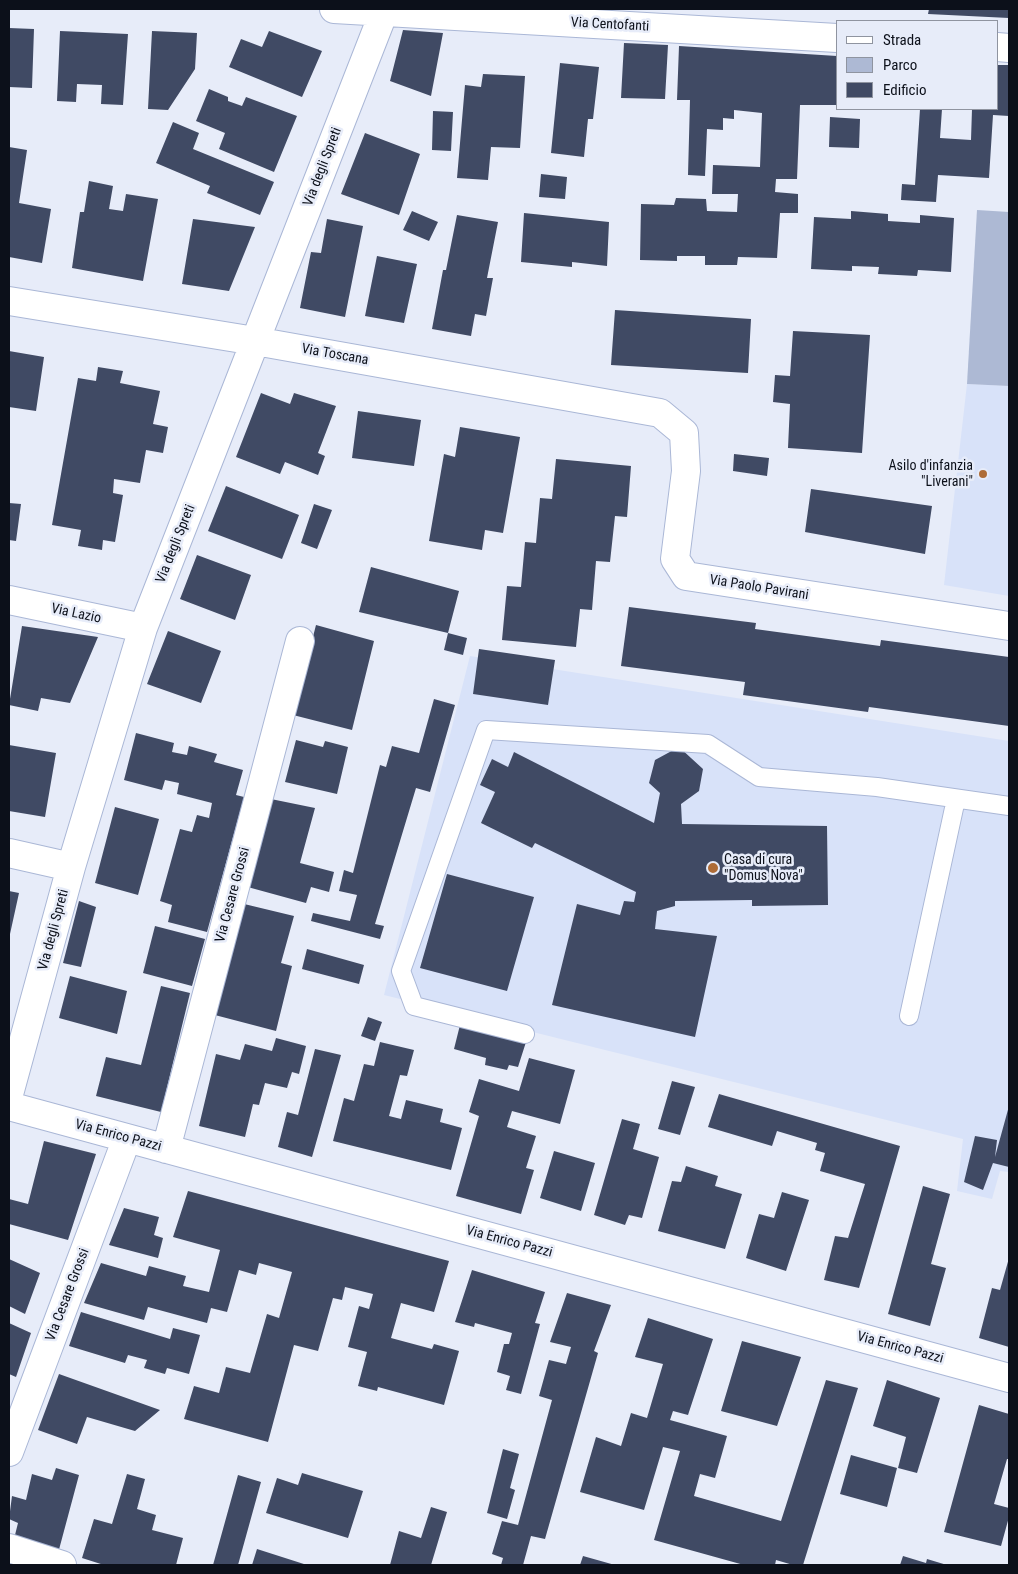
<!DOCTYPE html>
<style>
body{margin:0}
#map{position:relative;width:1018px;height:1574px;overflow:hidden;background:#e7ecf9;font-family:"Roboto Condensed",sans-serif}
canvas{display:block}
.frame{position:absolute;inset:0;border:10px solid #0c101a;pointer-events:none}
.legend{position:absolute;left:836px;top:20px;width:162px;height:90px;box-sizing:border-box;background:#e7ecf9;border:1px solid #8f94a0;margin:0;padding:6px 9px;list-style:none;font-size:15px;color:#0c101a}
.legend li{display:flex;align-items:center;gap:10px;height:25px}
.legend b{width:25px;border:1px solid #8f94a0}
</style>
<div id="map">
<canvas width="1018" height="1574"></canvas>
<div class="frame"></div>
<ul class="legend">
<li><b style="height:6px;background:#fff"></b>Strada</li>
<li><b style="height:14px;background:#adb9d4"></b>Parco</li>
<li><b style="height:14px;background:#404a64"></b>Edificio</li>
</ul>
</div>
<script>
const g = document.querySelector('canvas').getContext('2d');
g.lineJoin = 'round';
function paint(path, color) {
  g.fillStyle = color;
  g.fill(path, 'evenodd');
}
function stroke(path, color, width, dash) {
  g.strokeStyle = color;
  g.lineWidth = width;
  g.lineCap = dash ? 'butt' : 'round';
  g.setLineDash(dash || []);
  g.stroke(path);
}
function write(font, color, halo, rows, align = 'center') {
  g.font = font + ' "Roboto Condensed",sans-serif';
  g.lineWidth = 5;
  g.setLineDash([]);
  g.textBaseline = 'middle';
  g.strokeStyle = halo;
  g.fillStyle = color;
  for (const [text, x, y, turn = 0] of rows) {
    g.save();
    g.translate(x, y);
    g.rotate((+turn || 0) * Math.PI / 180);
    g.textAlign = isNaN(turn) ? turn : align;
    if (halo) g.strokeText(text, 0, 0);
    g.fillText(text, 0, 0);
    g.restore();
  }
}
const built = new Path2D(`
 M967,384L1009,386V596L944,585Z
 M470,656L1009,741V1172L1000,1171L992,1199L957,1191L963,1139L384,995Z`);
const green = new Path2D(`
 M977,210L1009,212V386L967,384Z`);
const building = new Path2D(`
 M929,9H1009V18L928,14Z
 M9,28L34,29L32,88L9,87Z
 M403,30L443,33L431,96L390,81Z
 M60,31L128,34L123,105L101,104L102,85L77,84L76,102L57,101Z
 M152,31L197,33L195,69L168,110L148,109Z
 M269,31L322,51L302,97L229,67L241,39L262,47Z
 M624,43L668,45L665,99L621,98Z
 M679,46L837,56V105H800L797,179H776L775,192L798,194V213H780L777,258L738,257L737,265H705V256H677V261L640,260L641,204L674,205L676,198L706,199L707,211L737,212L738,194H712L713,165L760,167L762,113L734,110V119L723,118V130L707,129L705,176L688,175L690,100H677Z
 M560,63L599,67L593,119H588L584,157L551,153Z
 M997,65H1009V116L993,115L989,178L938,175L936,202L901,200L902,184L915,185L920,109H942L940,138L971,140L972,109H997Z
 M483,74L525,76L520,148L491,147L488,180L457,178L465,85L481,87Z
 M209,89L228,97V101L242,106L246,97L297,116L274,172L219,149L225,133L196,121Z
 M433,111L453,112L451,151L432,150Z
 M830,117L860,119L859,148L829,147Z
 M173,122L199,133L193,149L274,182L260,215L207,193L210,186L156,163Z
 M365,133L420,154L399,215L341,194Z
 M9,147L27,150L19,203L51,209L42,263L9,257Z
 M541,174L567,177L565,199L539,197Z
 M89,181L113,186L109,209L123,211L126,194L158,199L143,281L72,268L80,212H84Z
 M412,211L438,222L429,241L403,230Z
 M851,211L888,214V221L920,223V215L954,218L951,272L918,270L917,276L878,274L879,267L852,266V271L811,269L814,217L851,219Z
 M524,213L609,222L607,266L572,262V267L521,262Z
 M457,215L498,222L487,278H493L486,316L475,314L471,336L432,329L443,270H446Z
 M193,219L255,227L229,291L182,284Z
 M327,219L363,226L345,317L300,308L311,252L321,253Z
 M377,256L417,264L404,323L365,316Z
 M615,310L751,319L748,373L611,365Z
 M793,331L870,335L862,453L788,448L790,404L773,402L775,375L790,376Z
 M9,351L44,357L36,411L9,407Z
 M98,367L123,371L120,383L160,391L153,424L168,427L163,453L146,450L140,483L114,479L113,493L123,495L115,542L103,540L102,550L78,546L81,530L52,525L78,378L96,381Z
 M261,393L290,404L294,393L336,406L318,453L325,456L318,475L285,462L280,474L236,457Z
 M358,411L421,420L414,466L352,458Z
 M460,427L520,437L503,533L485,530L482,550L429,541L444,454L455,457Z
 M734,454L769,458L767,476L733,471Z
 M556,459L631,466L627,517L615,516L610,562L596,561L592,610L580,609L576,647L502,640L507,586L521,587L525,542L536,543L540,498L552,499Z
 M226,486L299,515L282,559L208,531Z
 M811,489L932,506L925,554L805,532Z
 M9,503L21,504L16,541L9,540Z
 M314,504L332,510L317,549L301,543Z
 M197,555L251,575L235,620L180,599Z
 M371,567L459,591L448,633L359,612Z
 M629,607L756,623L755,629L880,646L881,640L1009,657V726L869,707L868,712L743,695L745,682L621,666Z
 M316,625L374,641L352,730L293,715Z
 M22,626L98,637L70,703L41,698L38,711L9,705Z
 M168,631L221,651L201,703L147,684Z
 M448,633L467,638L463,655L444,650Z
 M479,649L555,660L548,705L473,694Z
 M434,699L455,705L430,792L416,788L375,924L384,926L380,939L311,921L313,913L350,921L357,895L339,891L344,870L353,873L380,765L386,767L392,746L419,753Z
 M136,733L174,743L172,752L187,755L189,746L217,754L214,762L243,770L236,795L244,797L207,932L168,922L172,905L160,901L180,829L192,832L197,815L209,818L212,803L177,794L179,783L165,780L162,790L124,780Z
 M296,740L323,747L325,741L348,747L337,794L285,782Z
 M9,745L56,753L45,817L9,811Z
 M679,747L703,769L699,791L681,804L682,824L827,826L828,905L752,906V900L675,901V906L657,911L655,929L717,936L695,1037L552,1005L577,904L620,915L624,901L634,902L636,892L535,843L532,848L481,823L495,792L480,785L492,759L508,767L514,752L654,823L660,793L649,783L655,760Z
 M266,798L315,808L300,863L334,872L329,892L311,887L306,903L244,886Z
 M115,807L159,819L138,895L95,883Z
 M447,874L534,897L507,991L420,968Z
 M9,891L19,893L10,934H9Z
 M79,901L96,907L81,967L63,963Z
 M240,903L294,916L281,963L292,966L276,1031L211,1014Z
 M155,926L205,939L192,986L143,973Z
 M307,949L364,965L359,984L302,969Z
 M70,976L127,991L117,1034L59,1018Z
 M161,986L190,993L161,1112L96,1096L106,1057L141,1065Z
 M368,1017L382,1022L375,1041L361,1036Z
 M460,1025L526,1042L518,1067L509,1065L507,1070L485,1065L486,1058L454,1049Z
 M276,1038L306,1046L299,1074L292,1072L287,1088L265,1083L259,1105L253,1104L245,1137L199,1126L216,1054L240,1060L245,1044L272,1051Z
 M380,1042L414,1050L407,1076L400,1075L389,1116L401,1119L406,1100L443,1109L440,1122L462,1128L451,1170L333,1141L344,1098L354,1101L364,1064L374,1066Z
 M315,1049L341,1055L312,1157L278,1147L287,1112L298,1115Z
 M529,1058L575,1070L560,1124L512,1111L507,1127L536,1136L526,1168L534,1170L521,1214L456,1196L479,1116L469,1112L479,1079L519,1091Z
 M672,1081L695,1087L680,1135L658,1129Z
 M719,1094L900,1146L859,1288L824,1280L835,1236L848,1238L865,1184L820,1171L825,1153L815,1150L817,1143L777,1131L772,1146L708,1127Z
 M1009,1106V1167L993,1163L983,1190L964,1182L975,1136L997,1140L995,1157Z
 M622,1119L640,1124L633,1149L659,1157L642,1218L629,1215L625,1225L594,1215Z
 M44,1141L96,1154L68,1240L9,1224V1199L28,1204Z
 M554,1151L595,1163L581,1211L540,1198Z
 M686,1166L718,1176L715,1186L742,1194L725,1249L658,1231L672,1181L681,1182Z
 M923,1186L950,1194L931,1264L946,1268L930,1326L888,1314Z
 M188,1191L449,1261L434,1312L401,1303L391,1338L432,1349L434,1344L459,1351L444,1405L378,1387L377,1391L358,1386L367,1352L348,1347L359,1306L369,1309L373,1294L345,1287L342,1300L333,1298L318,1351L294,1345L268,1442L184,1419L194,1386L219,1393L226,1367L250,1373L267,1314L279,1318L292,1272L259,1263L256,1275L239,1270L227,1312L211,1308L207,1323L148,1307L144,1320L84,1303L101,1263L146,1276L149,1266L186,1276L183,1286L209,1292L220,1250L173,1237Z
 M782,1192L809,1200L786,1271L746,1258L759,1214L774,1218Z
 M124,1208L159,1217L154,1235L163,1238L158,1258L109,1245Z
 M1009,1258V1347L979,1338L992,1288L1000,1290Z
 M9,1259L40,1273L25,1314L9,1306Z
 M472,1270L545,1292L535,1323L540,1324L521,1394L506,1390L510,1376L497,1372L504,1344H509L512,1333L475,1323L474,1327L455,1322Z
 M567,1293L611,1305L594,1351L598,1353L545,1539L531,1536L523,1565H501L503,1558L492,1554L502,1521L518,1525L552,1400L539,1396L549,1360L566,1364L571,1347L550,1342Z
 M81,1312L170,1339L173,1328L200,1335L189,1374L167,1368L165,1374L144,1368L147,1360L128,1355L125,1363L69,1346Z
 M648,1318L713,1339L688,1415L673,1411L670,1420L727,1436L715,1478L700,1474L694,1496L781,1521L826,1380L858,1388L803,1565H793L776,1560L775,1565H744L654,1540L680,1451L663,1447L644,1510L580,1492L596,1437L621,1446L631,1413L647,1418L663,1364L635,1357Z
 M9,1323L31,1333L16,1377L9,1374Z
 M742,1341L801,1357L777,1426L721,1411Z
 M59,1374L160,1410L135,1431L87,1417L77,1444L38,1430Z
 M887,1380L940,1398L917,1473L898,1468L906,1437L873,1426Z
 M979,1405L1009,1414V1459H1007L994,1504L1009,1508V1517L1001,1546L944,1532Z
 M503,1449L519,1454L510,1488L515,1490L507,1519L487,1513Z
 M851,1455L897,1468L887,1507L840,1494Z
 M56,1468L79,1475L57,1557L13,1543L18,1523L9,1519L12,1496L26,1500L32,1474L52,1480Z
 M302,1473L363,1491L348,1538L266,1513L277,1478L298,1485Z
 M127,1474L145,1479L137,1509L156,1515L152,1530L183,1538L176,1565H104L82,1558L94,1519L112,1524Z
 M238,1475L261,1482L238,1565H213Z
 M431,1507L447,1512L431,1565H390L399,1531L421,1538Z
 M257,1549L307,1565H252Z
 M583,1556L615,1565H580Z
 M903,1556L926,1563L927,1559L947,1565H900Z`);
const service = new Path2D(`
 M909,1016L956,799
 M525,1034L414,1006L401,971L486,730L708,744L759,777L877,787L1009,806`);
const minor = new Path2D(`
 M334,9L837,38
 M997,47L1009,48
 M9,301L255,341L660,413L684,433L686,471L675,559L686,576L1009,626
 M9,600L143,628
 M9,853L71,867
 M9,1094L71,867L143,628L385,9
 M9,1106L1009,1378
 M166,1149L300,641
 M9,1452L127,1138
 M9,1548L62,1565`);
const markers = [
 [983,474,5,"#ae6c37"],
 [713,868,6,"#ae6c37"]
];
const streetNames = [
 ["Via Centofanti",610,25,3],
 ["Via degli Spreti",323,167,-69],
 ["Via Toscana",335,355,10],
 ["Via degli Spreti",176,544,-68],
 ["Via Paolo Pavirani",759,588,9],
 ["Via Lazio",76,614,12],
 ["Via Cesare Grossi",233,895,-75],
 ["Via degli Spreti",54,930,-75],
 ["Via Enrico Pazzi",118,1136,15],
 ["Via Enrico Pazzi",509,1242,15],
 ["Via Cesare Grossi",68,1295,-69],
 ["Via Enrico Pazzi",900,1348,15]
];
const poiNames = [
 ["Asilo d'infanzia",973,466],
 ["\"Liverani\"",973,482],
 ["Casa di cura",724,860,"left"],
 ["\"Domus Nova\"",724,876,"left"]
];
paint(built, '#d8e2f9');
paint(green, '#adb9d4');
paint(building, '#404a64');
stroke(service, '#aab7d6', 20);
stroke(minor, '#aab7d6', 30);
stroke(service, '#fff', 18);
stroke(minor, '#fff', 28);
for (const [x, y, r, color] of markers) {
  const dot = new Path2D();
  dot.arc(x, y, r, 0, 2 * Math.PI);
  g.fillStyle = color;
  g.fill(dot);
  stroke(dot, '#e7ecf9', 2);
}
write('14px', '#0c101a', '#e7ecf9', streetNames);
write('14px', '#0c101a', '#e7ecf9', poiNames, 'right');
</script>
